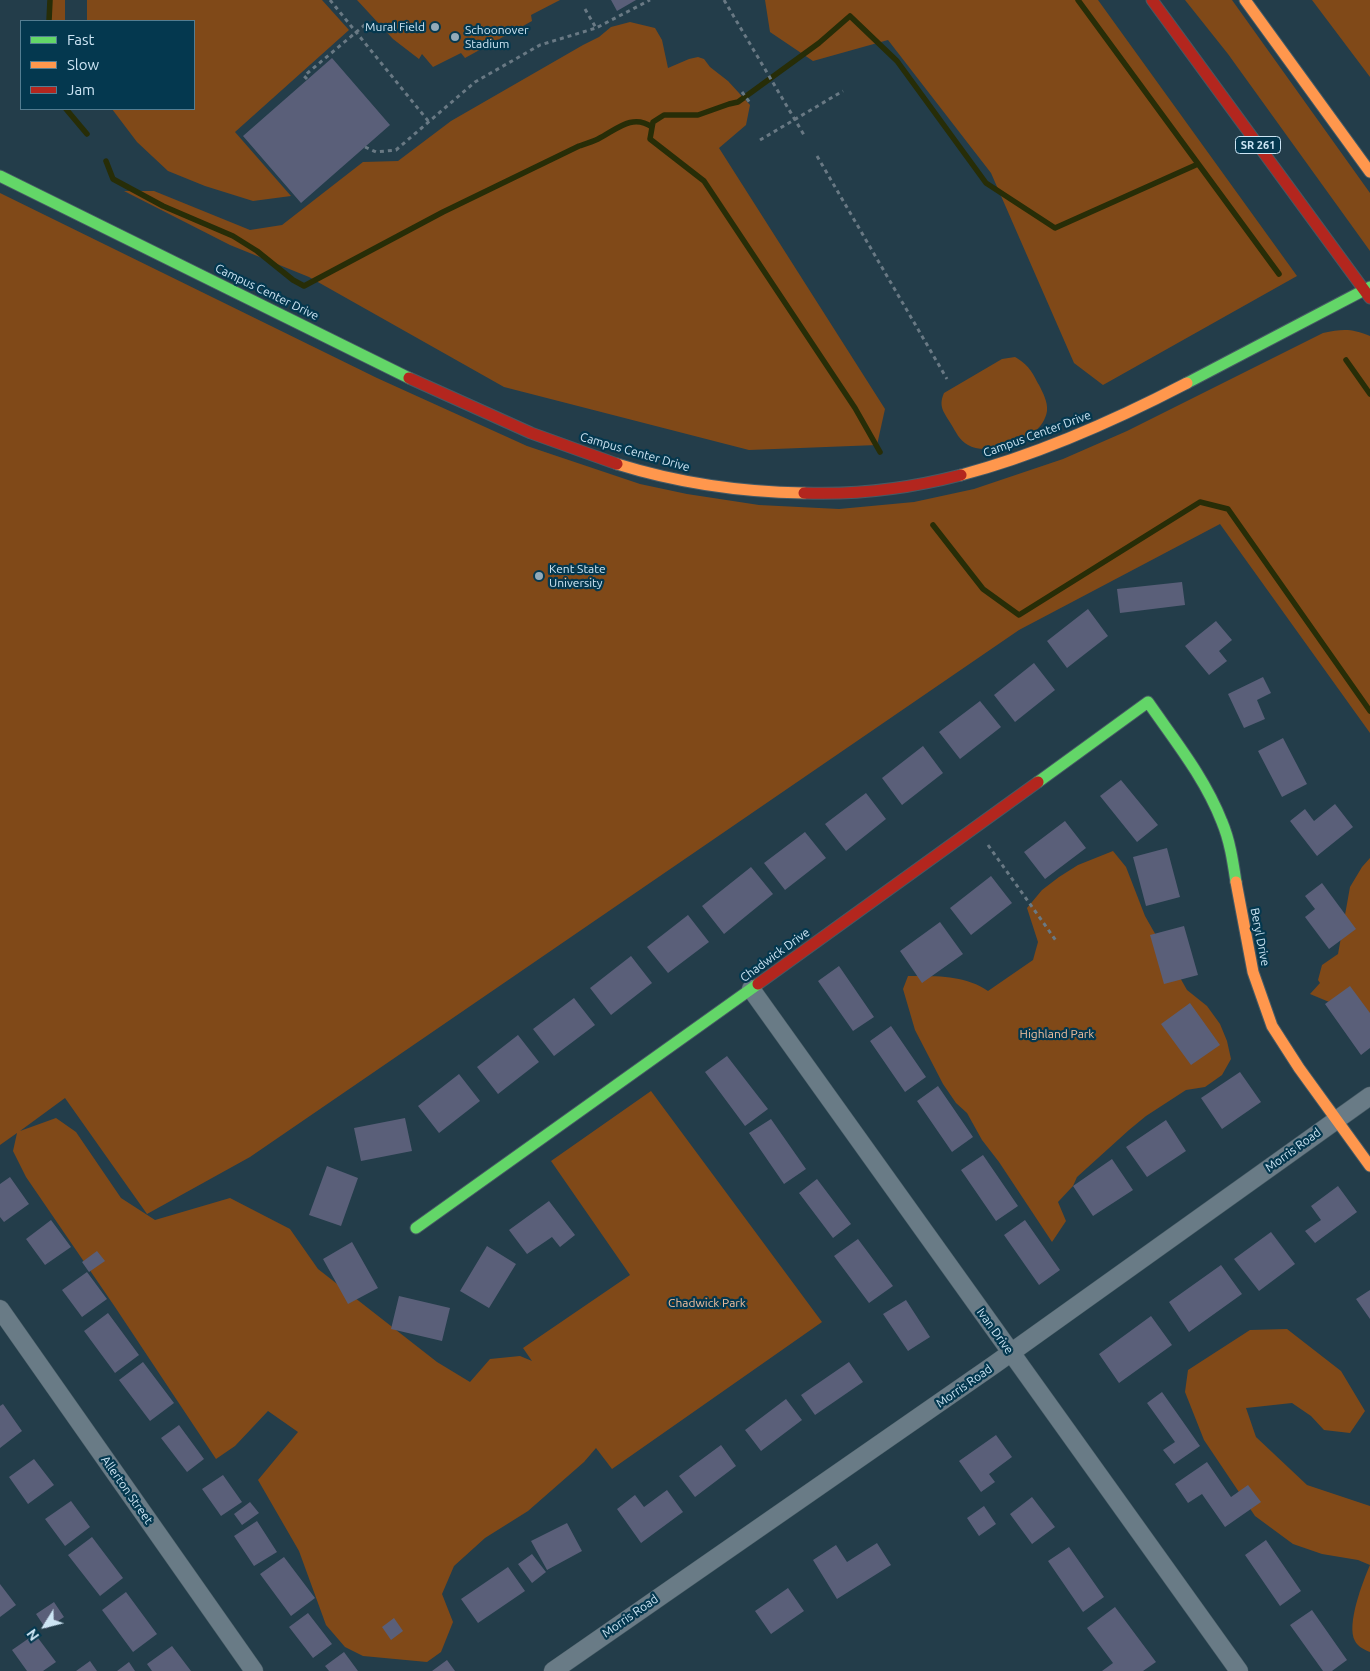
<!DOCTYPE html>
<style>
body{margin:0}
#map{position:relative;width:1370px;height:1671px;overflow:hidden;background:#233d4a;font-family:Ubuntu,sans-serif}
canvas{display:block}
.legend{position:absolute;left:20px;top:20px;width:175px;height:90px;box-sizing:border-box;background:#04384f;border:1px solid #547d91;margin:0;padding:6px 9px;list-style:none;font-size:15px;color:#cde5f4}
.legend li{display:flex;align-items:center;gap:10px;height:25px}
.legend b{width:25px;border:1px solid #547d91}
.north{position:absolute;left:20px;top:1601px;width:50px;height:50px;-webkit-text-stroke:4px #04384f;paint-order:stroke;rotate:234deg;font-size:14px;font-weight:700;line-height:20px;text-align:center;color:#cde5f4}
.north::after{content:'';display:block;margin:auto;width:18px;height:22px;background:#cde5f4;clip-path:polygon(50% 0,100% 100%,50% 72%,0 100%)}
</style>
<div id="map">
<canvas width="1370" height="1671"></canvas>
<ul class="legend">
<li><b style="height:6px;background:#63d668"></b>Fast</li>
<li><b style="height:6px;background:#ff974d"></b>Slow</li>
<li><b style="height:6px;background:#b3261e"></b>Jam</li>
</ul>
<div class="north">N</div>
</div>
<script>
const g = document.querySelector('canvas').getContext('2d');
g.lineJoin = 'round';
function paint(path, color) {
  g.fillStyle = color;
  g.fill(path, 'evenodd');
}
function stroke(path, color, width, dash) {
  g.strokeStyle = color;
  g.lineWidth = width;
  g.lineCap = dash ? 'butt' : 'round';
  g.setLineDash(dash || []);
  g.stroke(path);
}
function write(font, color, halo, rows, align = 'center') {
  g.font = font + ' Ubuntu,sans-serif';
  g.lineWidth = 4.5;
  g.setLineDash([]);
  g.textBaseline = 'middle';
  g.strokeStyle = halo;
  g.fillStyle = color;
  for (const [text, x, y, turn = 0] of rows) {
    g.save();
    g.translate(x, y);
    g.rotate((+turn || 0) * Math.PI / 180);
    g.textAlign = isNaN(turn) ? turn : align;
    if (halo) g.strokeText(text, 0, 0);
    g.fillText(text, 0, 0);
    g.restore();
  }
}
const green = new Path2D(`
 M48,0H65V21H49Z
 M87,0H322L349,30L235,132L291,196L253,201L205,186L168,171L137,142L112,109H194V21H87Z
 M357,0H560L531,15L532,21L465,58L461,53L433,67L422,54L419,59L393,39Z
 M765,0H1098L1297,276L1103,385L1074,363L991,173L888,40L813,61L770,32Z
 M1185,0H1232L1370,193V251L1228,54Z
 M1312,0H1370V77Z
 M630,22L655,28L662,40L668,68L689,59L698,57L704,59L710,67L728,81L750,105L746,125L719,148L885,409L877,445L749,450L504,387L309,277L230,245L124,191H154L250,230L282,225L363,162L398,161L451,121L583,45L599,37L611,27Z
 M0,193L377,378L527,446L640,484L687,494L759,505L839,509L914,502L974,489L1063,459L1127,431L1323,333C1342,329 1351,328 1370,336V733L1220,524L1019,630L250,1157L147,1214L65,1098L20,1131L56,1118L76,1132L121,1198L155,1220L230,1198L290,1229L318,1269L437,1362L470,1382L490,1359L520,1356L532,1361L523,1348L630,1275L551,1161L651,1091L822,1322L612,1469L596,1448L584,1462L528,1511L485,1538L454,1566L442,1594L453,1622L441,1652L427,1662L363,1656L345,1647L326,1625L299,1551L258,1480L298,1432L268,1411L235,1446L216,1459L115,1307L26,1177L13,1151L17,1133L0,1145Z
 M1015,357C1029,365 1032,372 1039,385C1043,393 1048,402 1047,411C1046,419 1040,428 1033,433C1019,444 984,455 968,445C959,440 956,432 951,424C944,412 938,407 944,393L1002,359Z
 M1113,851L1126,867L1145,916L1187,990L1207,1006L1220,1024L1227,1041L1231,1059L1222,1075L1205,1087L1186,1090L1146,1116L1129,1130L1077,1177L1073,1186L1058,1202L1066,1221L1052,1242L999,1162L982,1140L967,1113L956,1103L943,1084L915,1030L903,989L908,976C936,976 965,975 988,991L1033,960L1038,942L1027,908L1042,890L1059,877L1078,865Z
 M1370,858V1019L1310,994L1320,983L1318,980L1322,965L1338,954L1350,887L1362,867Z
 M1287,1329L1341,1371L1365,1411L1350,1433L1324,1430L1311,1416L1292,1403L1246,1408L1256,1437L1307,1485L1370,1506V1565L1358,1560L1322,1554L1293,1544L1255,1516L1204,1440L1185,1392L1188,1370L1250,1330Z
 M1370,1565V1652C1365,1650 1357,1646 1355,1641C1346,1625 1363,1581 1370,1565Z`);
const stream = new Path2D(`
 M1078,0L1279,274
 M49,21L50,0
 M66,109L87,134
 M106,161L113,179L163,206L233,236L257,251L293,280L304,286L443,212L579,146C585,144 592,142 598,139C616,130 632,113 652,127
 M1346,360L1370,394
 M880,452L855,408L704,181L650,139L653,122L664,115H698L729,104L738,102L819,43L850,16L897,61L986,183L1055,228L1198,164
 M933,525L983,589L1019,615L1200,502L1228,509L1370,711`);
const building = new Path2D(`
 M611,0H636L617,11Z
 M332,58L390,125L301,203L243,136Z
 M1182,582L1185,605L1120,613L1117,589Z
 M1088,609L1108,636L1067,668L1047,641Z
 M1216,621L1232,640L1219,651L1227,661L1209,675L1185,646Z
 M1034,663L1055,690L1015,722L994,695Z
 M1263,677L1271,693L1257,700L1265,719L1244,728L1228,694Z
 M980,701L1001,727L960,759L939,732Z
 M1283,738L1307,784L1282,797L1258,751Z
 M923,746L943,773L902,805L882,778Z
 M1121,780L1158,825L1137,842L1100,796Z
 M866,793L886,819L846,851L825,824Z
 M1335,804L1353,827L1317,856L1290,821L1305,809L1314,821Z
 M1065,821L1086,848L1045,879L1024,852Z
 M805,832L826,858L785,890L764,863Z
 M1167,848L1180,897L1146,906L1133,857Z
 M751,867L773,894L724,934L702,906Z
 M991,876L1012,903L971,935L950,908Z
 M1322,883L1356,929L1329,949L1305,917L1315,909L1305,896Z
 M688,915L709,942L668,973L647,947Z
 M940,922L963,954L922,983L900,951Z
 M1184,926L1198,975L1164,984L1150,935Z
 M631,956L652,983L611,1015L590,988Z
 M839,966L874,1017L853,1031L818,981Z
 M1350,986L1370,1013V1048L1361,1055L1325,1004Z
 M574,998L595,1025L554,1056L533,1029Z
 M1190,1003L1220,1045L1191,1065L1161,1024Z
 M891,1026L926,1077L905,1092L870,1041Z
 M518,1035L539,1062L498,1094L477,1067Z
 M727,1056L768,1109L745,1126L705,1072Z
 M1240,1072L1261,1102L1222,1129L1201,1098Z
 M459,1074L480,1101L439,1133L418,1106Z
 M938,1086L973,1137L952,1152L917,1101Z
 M405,1118L412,1151L361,1161L354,1128Z
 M771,1119L806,1169L784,1184L749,1133Z
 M1166,1120L1186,1151L1147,1177L1126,1147Z
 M983,1155L1018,1206L996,1221L961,1170Z
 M1112,1159L1133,1190L1093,1216L1073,1186Z
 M327,1166L358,1178L341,1226L309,1215Z
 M10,1177L29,1204L4,1222L0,1217V1184Z
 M817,1179L851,1224L833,1238L799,1193Z
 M1338,1186L1357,1212L1315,1243L1305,1231L1321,1220L1311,1206Z
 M549,1201L575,1235L560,1247L552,1237L527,1254L509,1230Z
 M51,1220L71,1247L45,1265L26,1239Z
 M1025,1220L1060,1270L1039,1285L1004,1235Z
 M1271,1232L1295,1264L1259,1291L1234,1259Z
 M858,1239L893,1286L869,1303L834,1256Z
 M352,1242L378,1288L348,1304L323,1259Z
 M487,1246L516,1264L489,1308L460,1291Z
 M97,1251L105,1261L89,1272L82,1262Z
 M1221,1265L1242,1294L1189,1332L1169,1302Z
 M87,1272L107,1299L82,1317L62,1290Z
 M1370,1290V1319L1356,1299Z
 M399,1296L450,1308L442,1341L391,1329Z
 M906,1300L930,1337L908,1351L883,1314Z
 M108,1313L139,1355L115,1373L84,1331Z
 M1151,1316L1172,1345L1119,1383L1099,1354Z
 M143,1362L174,1403L150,1421L119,1380Z
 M849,1362L863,1382L815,1415L801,1395Z
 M1162,1392L1200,1446L1174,1464L1163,1450L1175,1442L1147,1403Z
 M786,1399L802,1420L761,1451L745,1430Z
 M3,1404L22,1431L0,1448V1406Z
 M179,1425L204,1459L187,1472L161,1438Z
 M996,1435L1012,1457L989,1474L995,1482L981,1492L959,1461Z
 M721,1445L736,1466L695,1497L679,1476Z
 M34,1459L54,1485L28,1504L9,1477Z
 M1207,1462L1231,1497L1248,1485L1261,1502L1225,1527L1202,1494L1188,1503L1175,1484Z
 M223,1475L242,1502L221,1516L202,1489Z
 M667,1490L683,1512L641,1543L617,1509L635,1495L644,1507Z
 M1032,1497L1055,1527L1032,1544L1010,1514Z
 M71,1501L90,1527L65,1546L45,1519Z
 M250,1502L259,1513L242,1525L234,1514Z
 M984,1506L996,1524L979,1536L967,1518Z
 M257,1521L277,1552L254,1566L234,1536Z
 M567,1523L582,1551L547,1570L531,1541Z
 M92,1537L123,1578L100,1596L68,1555Z
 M1266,1540L1301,1591L1280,1606L1245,1555Z
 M877,1543L891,1565L837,1599L813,1560L836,1545L847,1562Z
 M1069,1547L1104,1597L1083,1612L1048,1561Z
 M532,1554L546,1572L532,1583L518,1564Z
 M284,1557L315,1598L291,1616L260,1574Z
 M508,1567L525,1591L478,1623L461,1599Z
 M0,1584L16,1605L0,1617Z
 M788,1588L804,1611L771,1634L755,1611Z
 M126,1592L157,1634L133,1652L102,1610Z
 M54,1602L64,1617L46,1629L36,1614Z
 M1115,1607L1156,1662L1143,1671H1102L1113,1663L1087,1628Z
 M1312,1610L1347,1660L1332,1671H1323L1290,1625Z
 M308,1613L332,1644L313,1658L289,1627Z
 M394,1618L403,1631L391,1640L382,1627Z
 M35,1634L56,1662L43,1671H27L12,1650Z
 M172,1646L191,1671H152L147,1664Z
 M344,1652L358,1671H329L325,1666Z
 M447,1660L455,1671H432Z
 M90,1661L97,1671H76Z
 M129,1662L135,1671H117Z`);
const path = new Path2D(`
 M330,0L429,122
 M724,0L804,135
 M585,9L596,28L650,0
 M307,79L304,76L367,23
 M742,92L750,103
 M760,140L843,91
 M365,147L376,152L396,150L475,82L540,45L596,28
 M817,156L947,379
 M988,845L1057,942`);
const street = new Path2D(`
 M751,989L1239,1671
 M0,1309L254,1671
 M553,1671L995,1364L1370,1096`);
const fast = new Path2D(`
 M0,176L409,378
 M1187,383L1370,287
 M1038,782L1148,702C1175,741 1205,778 1222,822C1230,841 1233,862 1236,882
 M416,1228L758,984`);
const slow = new Path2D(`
 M1245,0L1370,172
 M617,464C678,483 740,492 804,493
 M961,475C1040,454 1114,421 1187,383
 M1236,882L1253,972L1272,1026L1299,1068L1370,1166`);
const jam = new Path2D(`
 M1152,0L1370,298
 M409,378L531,433L617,464
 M804,493C856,495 911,488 961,475
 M758,984L1038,782`);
const markers = [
 [435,27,5,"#92aab8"],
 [455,37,5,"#92aab8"],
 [539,576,5,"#92aab8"]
];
const shields = [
 [1258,145,45]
];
const shieldNames = [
 ["SR 261",1258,145]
];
const poiNames = [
 ["Mural Field",425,27,"right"],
 ["Schoonover",465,30],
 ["Stadium",465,44],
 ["Kent State",549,569],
 ["University",549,583]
];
const streetNames = [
 ["Campus Center Drive",267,292,26],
 ["Campus Center Drive",1037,434,-20],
 ["Campus Center Drive",635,452,16],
 ["Beryl Drive",1260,937,79],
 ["Chadwick Drive",775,955,-36],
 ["Morris Road",1293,1150,-36],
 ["Ivan Drive",995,1331,54],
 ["Morris Road",964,1386,-35],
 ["Allerton Street",127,1490,55],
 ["Morris Road",630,1616,-35]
];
const parkNames = [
 ["Highland Park",1057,1034],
 ["Chadwick Park",707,1303]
];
paint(green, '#804918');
stroke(stream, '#272d07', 5.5);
paint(building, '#5a5f79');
stroke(street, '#465a64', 19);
stroke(fast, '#465a64', 13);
stroke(slow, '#465a64', 13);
stroke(jam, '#465a64', 13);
stroke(path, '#697984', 3, [4, 4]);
stroke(street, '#697b86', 18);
stroke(fast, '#63d668', 11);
stroke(slow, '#ff974d', 11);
stroke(jam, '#b3261e', 11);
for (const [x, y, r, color] of markers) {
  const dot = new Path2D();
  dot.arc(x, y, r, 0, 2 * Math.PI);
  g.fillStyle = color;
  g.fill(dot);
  stroke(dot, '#04384f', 2);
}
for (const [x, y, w] of shields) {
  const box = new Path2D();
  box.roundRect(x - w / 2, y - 8.5, w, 17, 4);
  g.fillStyle = '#04384f';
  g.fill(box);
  stroke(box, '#cde5f4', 1);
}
write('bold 11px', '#cde5f4', null, shieldNames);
write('12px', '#cde5f4', '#04384f', poiNames, 'left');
write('12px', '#cde5f4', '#04384f', streetNames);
write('12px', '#f2bf9e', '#04384f', parkNames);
</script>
